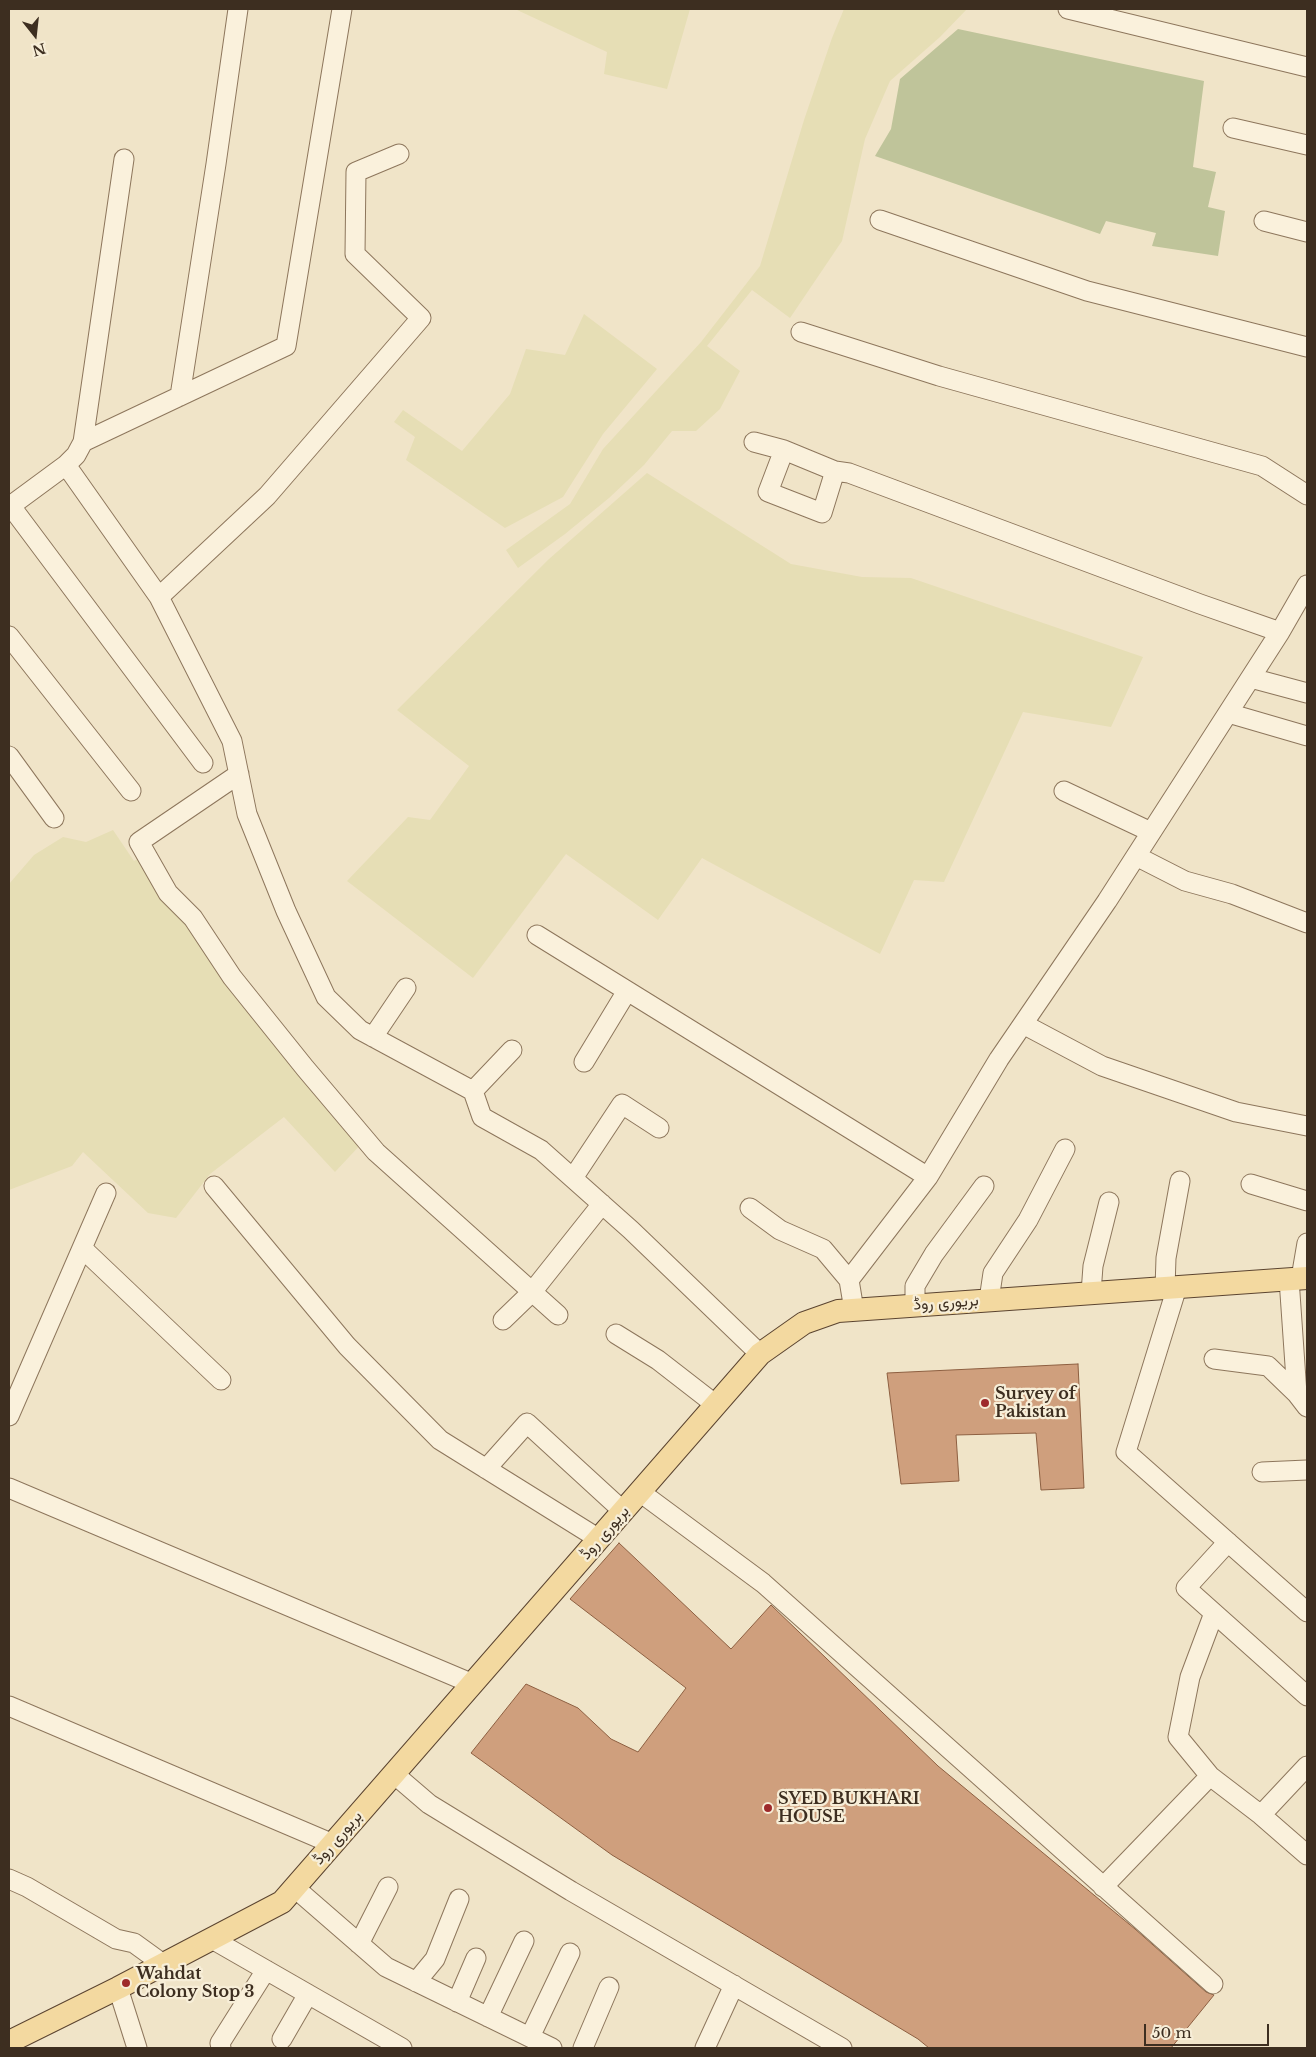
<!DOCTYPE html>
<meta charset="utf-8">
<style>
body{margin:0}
#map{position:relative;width:1316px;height:2057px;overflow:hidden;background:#f0e4c8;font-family:"Libre Baskerville",serif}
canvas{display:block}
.frame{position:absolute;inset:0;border:10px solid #3d2e20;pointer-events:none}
.north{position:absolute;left:10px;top:10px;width:50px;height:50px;-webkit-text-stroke:4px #f7eed8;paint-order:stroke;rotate:164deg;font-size:14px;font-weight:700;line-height:20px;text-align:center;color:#3d2e20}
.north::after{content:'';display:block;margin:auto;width:18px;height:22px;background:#3d2e20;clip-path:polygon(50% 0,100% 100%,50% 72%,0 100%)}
.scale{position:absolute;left:1144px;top:2024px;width:125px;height:22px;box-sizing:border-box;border:2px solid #3d2e20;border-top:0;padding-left:6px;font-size:15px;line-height:18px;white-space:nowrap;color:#3d2e20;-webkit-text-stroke:4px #f7eed8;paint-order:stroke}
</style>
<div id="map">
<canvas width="1316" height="2057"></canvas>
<div class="frame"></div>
<div class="north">N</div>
<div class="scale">50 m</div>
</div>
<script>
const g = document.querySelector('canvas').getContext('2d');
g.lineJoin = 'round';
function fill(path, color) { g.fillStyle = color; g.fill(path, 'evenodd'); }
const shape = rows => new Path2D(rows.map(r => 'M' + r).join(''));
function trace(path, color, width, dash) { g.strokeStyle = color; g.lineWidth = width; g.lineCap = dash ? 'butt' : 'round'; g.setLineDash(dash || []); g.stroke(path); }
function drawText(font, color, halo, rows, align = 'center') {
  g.font = font + ' "Libre Baskerville",Vazirmatn,serif'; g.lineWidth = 4.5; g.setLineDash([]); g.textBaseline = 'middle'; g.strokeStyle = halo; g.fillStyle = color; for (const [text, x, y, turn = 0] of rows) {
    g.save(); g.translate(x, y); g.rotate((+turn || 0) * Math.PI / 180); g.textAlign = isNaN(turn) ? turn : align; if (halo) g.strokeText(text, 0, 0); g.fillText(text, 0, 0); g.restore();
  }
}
const farmland = shape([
 [515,9,690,9,667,89,604,74,607,52],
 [844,9,967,9,940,37,890,81,865,139,842,241,790,318,752,290,707,346,740,371,720,409,696,431,672,431,644,465,609,498,565,534,518,568,506,550,570,504,603,449,701,342,760,266,804,120,832,38],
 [584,314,657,369,603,434,563,497,505,528,406,460,415,437,394,422,403,410,462,451,510,394,526,349,565,355],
 [647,473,791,564,862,577,911,578,1143,657,1111,727,1023,712,944,882,914,880,880,954,702,858,658,920,566,854,473,978,347,881,408,817,430,820,469,766,397,710,549,559],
 [113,830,134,861,141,857,193,928,364,1141,335,1172,284,1117,210,1174,176,1218,148,1213,83,1152,72,1166,9,1190,9,884,34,855,63,837,86,842]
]);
const cemetery = shape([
 [958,29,1204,81,1193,167,1216,172,1208,207,1225,211,1218,256,1152,246,1156,233,1106,221,1100,234,875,156,891,129,900,79]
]);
const building = shape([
 [1078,1364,1084,1488,1041,1490,1036,1433,956,1435,959,1481,901,1484,887,1373,1078,1364],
 [619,1543,731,1649,771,1605,938,1766,1135,1929,1206,1992,1214,1995,1171,2048,929,2048,918,2039,612,1855,471,1753,526,1684,578,1708,611,1739,638,1752,686,1688,570,1599,619,1543]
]);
const minor = shape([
 [1068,9,1307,67],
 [1233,128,1307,145],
 [880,220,1087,291,1307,347],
 [1264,221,1307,232],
 [801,332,939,376,1262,466,1307,495],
 [180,396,216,164,238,9],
 [83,442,286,346,342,9],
 [754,442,784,450],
 [66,465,159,597,232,741,247,814,286,911,326,997,360,1030,473,1091,482,1117,541,1150,631,1230,760,1354],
 [835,471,784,450,768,492,822,513,835,471,849,473,1200,604,1280,632],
 [10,505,203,763],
 [9,507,66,465,76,455,83,442,124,159],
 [159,597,267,496,421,318,355,254,356,172,399,154],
 [9,636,131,791],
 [1251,678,1307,693],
 [1228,713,1307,736],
 [9,756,54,818],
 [239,774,139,842,168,893,193,918,232,977,305,1068,376,1152,558,1315],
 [1064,791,1151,832],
 [1136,856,1185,881,1232,894,1307,923],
 [537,935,928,1177],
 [1023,1024,1102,1066,1236,1112,1307,1126],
 [373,1037,406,988],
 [584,1062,627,991],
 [473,1091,512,1050],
 [573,1178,622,1104,659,1128],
 [1251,1184,1307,1201],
 [214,1186,347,1346,440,1440,599,1539],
 [750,1208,780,1230,823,1249,849,1280],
 [83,1249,221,1380],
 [1301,1278,1307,1243],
 [1289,1279,1297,1394,1307,1407],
 [1177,1287,1126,1452,1307,1612],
 [1165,1288,1166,1258,1180,1181],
 [1091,1293,1093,1266,1109,1202],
 [989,1300,993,1273,1028,1220,1065,1149],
 [915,1305,915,1286,934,1254,984,1186],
 [854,1310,849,1280,928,1177,999,1059,1107,901,1280,632,1307,585],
 [503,1320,532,1292,602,1204],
 [616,1334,658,1360,716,1405],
 [1214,1359,1268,1366,1297,1394],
 [9,1416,106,1193],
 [486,1469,527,1423,623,1511],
 [1262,1472,1307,1470],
 [9,1488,473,1684],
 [640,1492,763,1583,1213,1984],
 [1228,1542,1186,1588,1307,1696],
 [1214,1613,1190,1677,1178,1737,1210,1776,1261,1815,1307,1855],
 [9,1706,333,1844],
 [394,1774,429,1804,571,1891,842,2048],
 [1261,1815,1307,1766],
 [9,1879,27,1887,116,1939,134,1943,163,1964],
 [1103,1887,1210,1776],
 [295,1888,386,1967,552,2048],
 [212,1939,402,2048],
 [359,1944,388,1887],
 [416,1982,435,1959,459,1899],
 [118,1988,137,2048],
 [457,2002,476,1958],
 [488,2017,524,1941],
 [530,2037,570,1953],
 [282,2039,308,1994],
 [221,2048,220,2043,266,1970],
 [583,2048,609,1987],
 [705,2048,734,1985]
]);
const major = shape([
 [9,2042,118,1988,282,1902,760,1354,804,1323,838,1311,1307,1278]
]);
const markers = [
 [985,1403,5,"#9e2a2b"],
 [768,1808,5,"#9e2a2b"],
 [126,1983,5,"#9e2a2b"]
];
const streetNames = [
 ["بریوری روڈ",946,1303,-4],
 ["بریوری روڈ",605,1533,-49],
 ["بریوری روڈ",338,1838,-49]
];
const poiNames = [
 ["Survey of",995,1394],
 ["Pakistan",995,1412],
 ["SYED BUKHARI",778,1799],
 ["HOUSE",778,1817],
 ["Wahdat",136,1974],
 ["Colony Stop 3",136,1992]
];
fill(farmland, '#e6deb5');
fill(cemetery, '#bfc49a');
fill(building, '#cf9f7d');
trace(building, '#8d5f41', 1);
trace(minor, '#8d765c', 21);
trace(major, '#5b4430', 24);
trace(minor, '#faf1dc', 19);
trace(major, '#f3d9a0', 22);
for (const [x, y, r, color] of markers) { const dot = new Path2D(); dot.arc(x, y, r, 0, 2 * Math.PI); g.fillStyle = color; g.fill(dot); trace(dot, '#f7eed8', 2); }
drawText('16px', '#3d2e20', '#f7eed8', streetNames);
drawText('bold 16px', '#3d2e20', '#f7eed8', poiNames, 'left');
</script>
